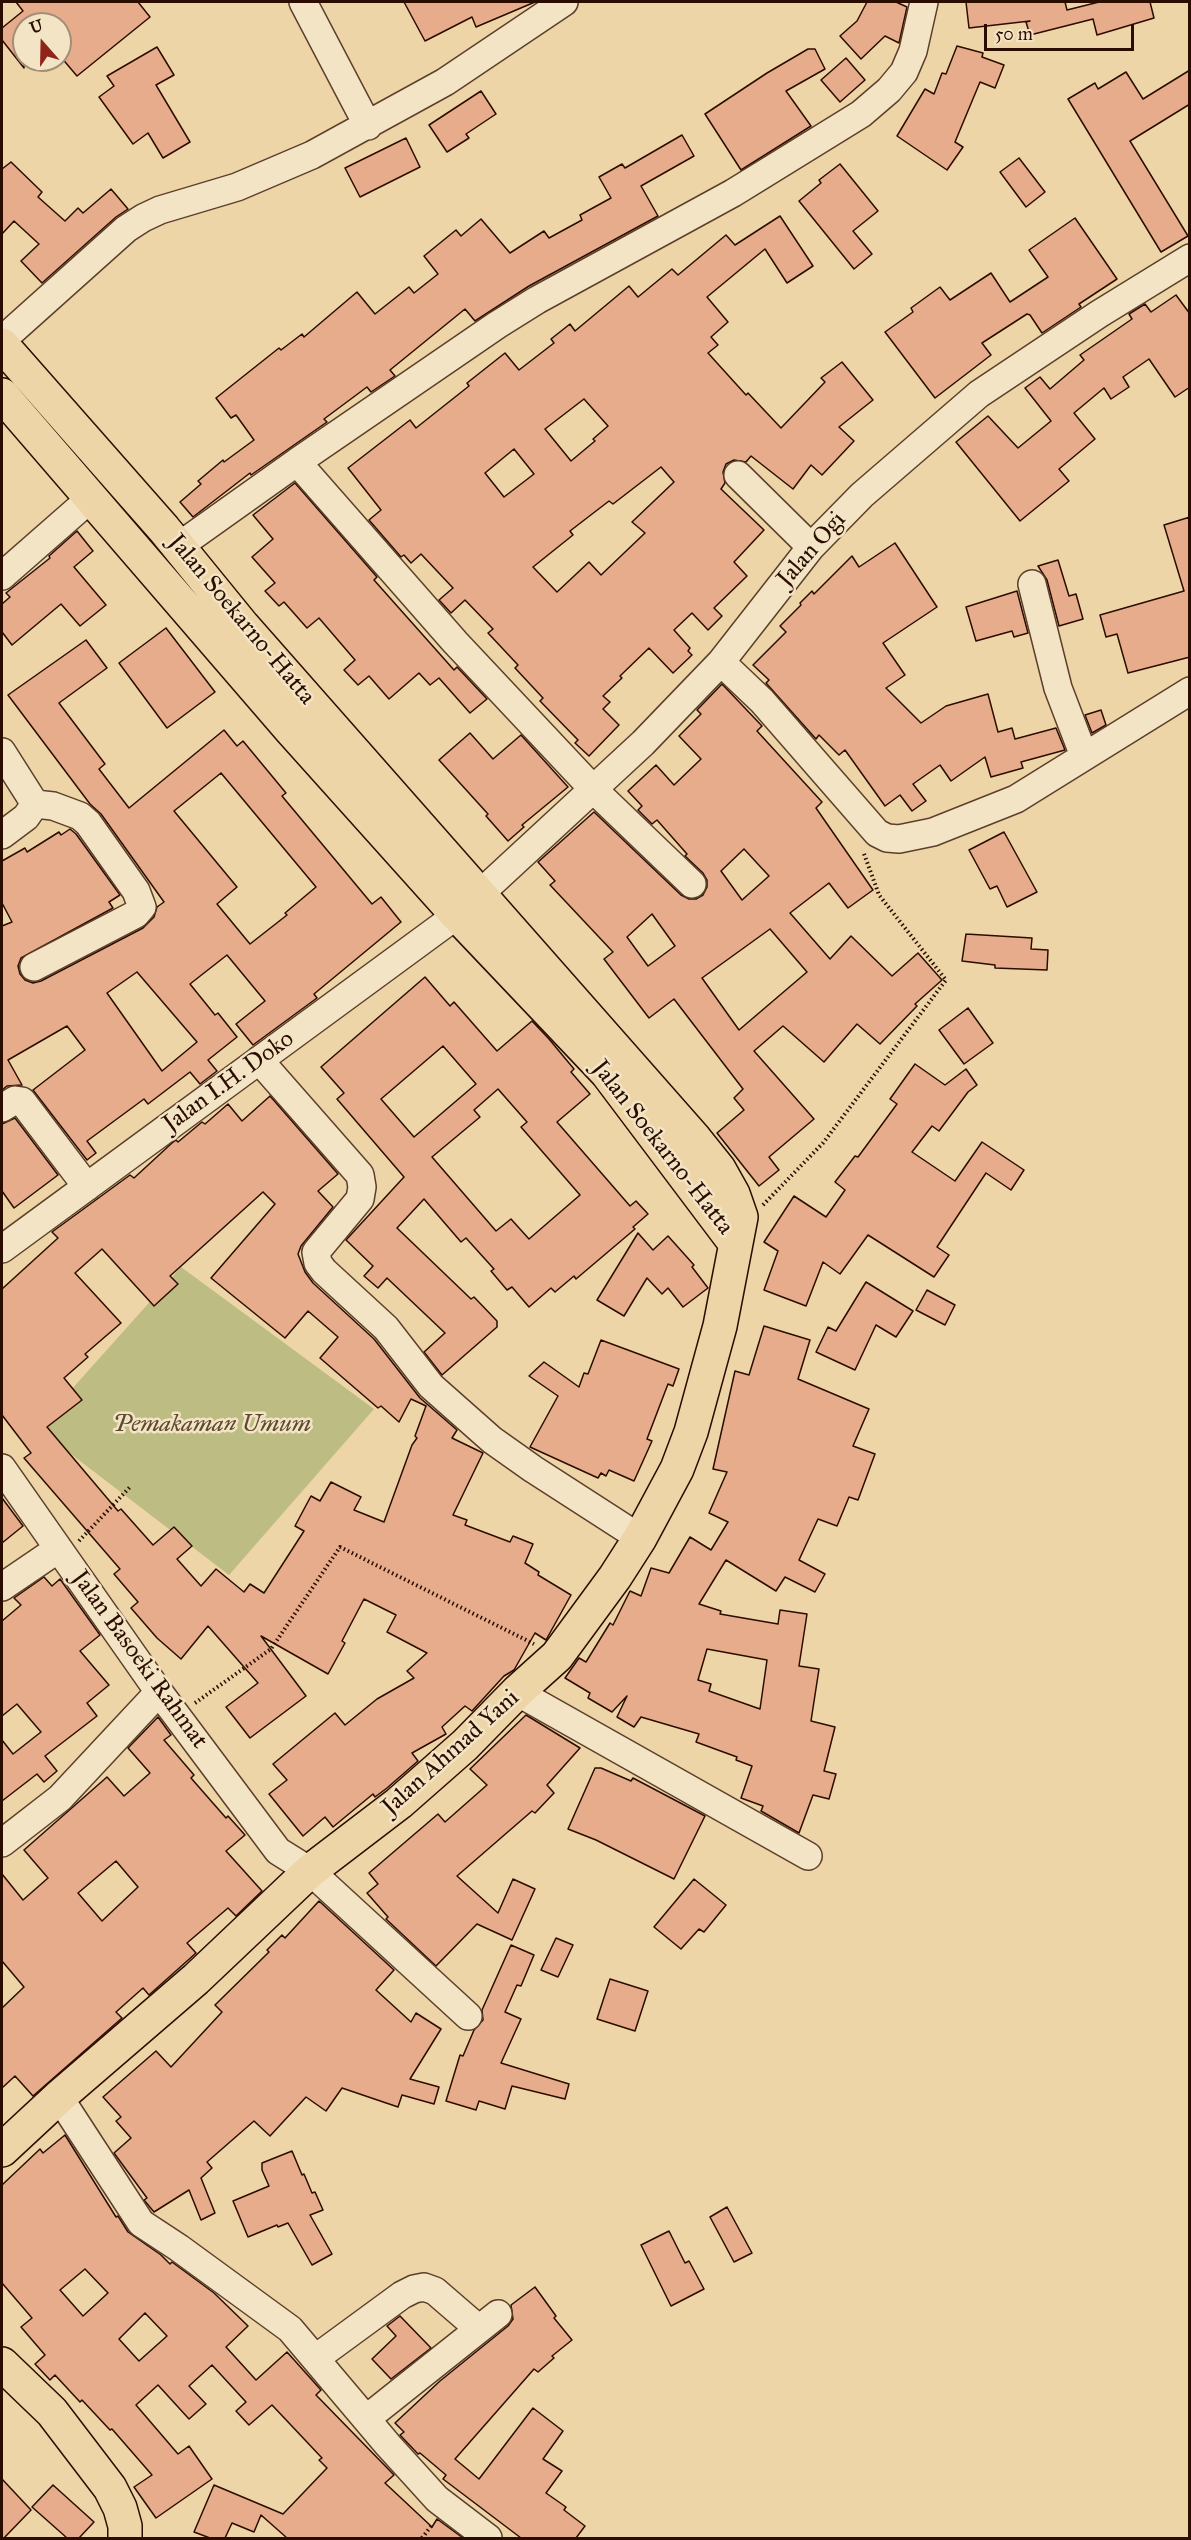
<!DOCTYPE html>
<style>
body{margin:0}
#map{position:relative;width:1191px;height:2540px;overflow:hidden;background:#edd5a7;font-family:"IM FELL Great Primer",serif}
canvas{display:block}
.frame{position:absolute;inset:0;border:3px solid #2b0d00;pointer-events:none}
.north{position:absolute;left:12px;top:12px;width:60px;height:60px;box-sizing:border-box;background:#f3e4c6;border:2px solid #a38e77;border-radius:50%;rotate:340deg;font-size:16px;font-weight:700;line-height:24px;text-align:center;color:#2b0d00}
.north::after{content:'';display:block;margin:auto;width:21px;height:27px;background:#8f2418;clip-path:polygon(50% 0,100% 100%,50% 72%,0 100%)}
.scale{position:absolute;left:984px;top:24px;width:150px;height:27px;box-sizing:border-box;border:3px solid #2b0d00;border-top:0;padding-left:8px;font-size:18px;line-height:21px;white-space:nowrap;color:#2b0d00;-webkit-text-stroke:4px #f3e4c6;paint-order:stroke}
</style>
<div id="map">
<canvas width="1191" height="2540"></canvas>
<div class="frame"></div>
<div class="north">U</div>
<div class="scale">50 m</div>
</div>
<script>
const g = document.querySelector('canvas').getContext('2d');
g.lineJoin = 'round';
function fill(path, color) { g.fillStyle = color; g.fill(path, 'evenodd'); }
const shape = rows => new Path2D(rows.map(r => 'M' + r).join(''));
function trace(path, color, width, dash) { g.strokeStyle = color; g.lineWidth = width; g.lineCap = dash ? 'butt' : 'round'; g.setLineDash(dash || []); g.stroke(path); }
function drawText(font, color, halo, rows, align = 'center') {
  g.font = font + ' "IM FELL Great Primer",serif'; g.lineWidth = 5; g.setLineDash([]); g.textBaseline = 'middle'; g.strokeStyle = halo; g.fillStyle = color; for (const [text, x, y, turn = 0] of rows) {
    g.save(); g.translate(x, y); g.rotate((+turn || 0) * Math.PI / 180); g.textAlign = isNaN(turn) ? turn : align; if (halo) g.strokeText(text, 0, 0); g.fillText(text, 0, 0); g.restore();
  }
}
const green = shape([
 [181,1267,374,1409,229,1575,37,1428]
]);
const building = shape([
 [16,2,138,2,150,17,77,76,60,56,60,24,24,24,24,68,2,40,2,28,23,11,16,2],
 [404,2,535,2,476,27,472,17,425,41,404,2],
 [867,2,896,2,907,7,899,43,885,36,861,59,840,36,857,21,867,2],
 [966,2,1065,2,1067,10,1099,2,1150,2,1154,18,1097,35,1093,19,1030,35,1026,22,1030,21,969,28,966,2],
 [957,46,983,53,982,57,1004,65,995,88,980,82,955,142,963,147,947,170,897,136,925,89,934,94,942,73,946,74,957,46],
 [157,47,174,75,156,85,190,142,163,158,148,133,133,144,99,97,114,86,107,76,157,47],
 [808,49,815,49,825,69,786,91,811,126,741,170,705,114,767,73,808,49],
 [846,58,865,80,840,102,821,80,846,58],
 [1190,70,1190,104,1130,141,1188,236,1161,252,1068,99,1095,83,1098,89,1126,72,1143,99,1190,70],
 [481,91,496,114,466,134,469,138,447,152,429,125,481,91],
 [682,135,694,156,641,186,658,216,529,286,475,321,465,309,390,370,395,376,371,392,367,387,324,419,327,422,251,475,250,473,193,517,180,502,201,484,198,481,223,460,224,462,254,440,236,415,231,418,216,398,279,348,281,350,302,334,304,337,357,292,375,314,409,287,414,293,438,274,424,256,456,230,461,236,481,219,510,253,544,231,549,238,582,220,580,215,611,198,599,177,622,164,625,168,682,135],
 [406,138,420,167,360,197,345,168,406,138],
 [1019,158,1045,192,1026,207,1000,172,1019,158],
 [11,162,42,192,38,197,65,221,78,208,83,213,111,189,128,209,116,217,42,283,21,261,39,244,14,221,2,234,2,169,11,162],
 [840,164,878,211,853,231,872,254,854,269,799,201,821,183,819,180,840,164],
 [780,216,813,266,787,283,765,249,707,297,728,322,711,337,718,345,708,353,746,395,748,393,781,428,825,382,821,378,842,362,873,400,839,427,854,441,822,475,811,465,793,489,751,456,746,462,734,460,726,464,723,472,725,483,721,489,764,530,734,562,747,576,714,608,722,616,708,630,692,613,674,630,690,648,688,651,692,655,673,673,649,648,620,676,622,678,603,696,610,702,603,709,619,725,589,756,575,743,578,740,540,701,543,698,515,668,518,665,488,633,493,629,465,600,451,613,439,600,453,588,421,554,411,563,404,555,401,557,369,520,381,510,348,468,410,420,416,428,469,386,467,383,505,353,519,370,554,343,551,339,570,324,575,331,629,286,638,297,672,269,678,275,726,235,735,245,780,216],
 [584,399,608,426,593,439,595,441,571,461,545,429,584,399],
 [514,449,534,474,504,497,485,473,514,449],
 [661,467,674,482,632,522,645,533,601,575,589,562,557,592,533,567,573,535,570,531,609,501,613,504,661,467],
 [1075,218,1117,279,1079,304,1081,307,1042,333,1030,315,1027,314,982,343,991,355,935,398,885,332,913,312,911,308,940,287,950,300,991,273,1010,302,1048,277,1029,250,1075,218],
 [1176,295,1190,314,1190,387,1175,397,1149,359,1123,377,1129,387,1111,399,1104,388,1074,413,1095,439,1059,469,1069,481,1020,521,956,442,988,416,1018,448,1051,421,1025,388,1040,377,1050,389,1084,360,1080,355,1132,319,1129,314,1145,304,1151,312,1176,295],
 [295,483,377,577,374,580,454,670,457,667,487,699,470,713,439,678,430,685,419,673,389,699,369,676,358,685,344,670,355,660,319,618,307,628,284,602,279,606,265,591,275,583,252,557,273,539,253,515,295,483],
 [1190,517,1190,657,1128,673,1117,634,1106,637,1100,615,1184,591,1164,525,1190,517],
 [77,531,93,551,74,567,106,605,80,626,61,604,12,645,2,632,2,604,10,597,6,593,50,558,49,556,77,531],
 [895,543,937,607,883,643,905,675,886,688,921,723,946,706,988,694,998,732,1012,728,1015,739,1056,728,1065,750,1021,762,1023,768,991,777,985,757,951,781,940,765,913,784,926,801,912,811,900,795,885,806,845,750,839,755,819,735,816,739,766,683,769,680,753,665,786,632,780,626,801,605,800,603,812,591,814,594,852,556,859,567,895,543],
 [1058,560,1069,596,1076,594,1083,619,1059,626,1047,580,1038,566,1058,560],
 [1017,591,1028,633,1014,637,1012,631,976,641,966,607,1017,591],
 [166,628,215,692,167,728,119,663,166,628],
 [86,640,107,668,59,703,105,764,99,769,129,808,224,730,237,746,243,741,286,793,282,796,372,904,381,897,401,922,314,994,317,998,253,1045,236,1024,265,1001,227,955,190,984,215,1015,218,1013,237,1037,208,1060,217,1071,200,1084,190,1072,148,1104,144,1099,87,1141,96,1153,87,1160,33,1090,85,1050,67,1026,8,1060,22,1085,7,1086,2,1090,2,926,12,922,2,903,2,861,25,848,27,852,59,832,61,835,70,829,76,834,120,895,109,902,113,908,21,958,18,966,20,974,25,980,33,983,41,981,143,928,154,917,157,907,164,902,101,814,90,804,8,695,86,640],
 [221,773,316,887,285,913,287,915,250,944,217,904,237,887,174,811,221,773],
 [137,972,197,1042,162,1071,107,993,137,972],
 [722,684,762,726,757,731,822,802,816,808,873,890,848,908,829,883,790,913,830,959,851,936,892,976,918,953,942,980,915,1004,917,1006,880,1044,857,1024,824,1062,783,1026,754,1051,814,1119,769,1157,779,1170,759,1186,717,1133,744,1110,734,1098,743,1089,674,999,649,1018,604,959,613,952,550,885,555,881,538,862,594,812,681,895,689,899,696,899,703,895,707,887,707,880,703,873,685,856,687,854,657,820,652,824,638,810,642,806,628,791,656,765,674,785,701,759,679,736,701,714,697,710,722,684],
 [744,849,769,876,742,900,721,871,744,849],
 [652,914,675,946,648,966,627,937,652,914],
 [770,929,807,972,739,1030,702,978,770,929],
 [1101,710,1106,725,1092,733,1085,715,1101,710],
 [470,733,493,759,521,735,568,787,522,825,524,827,508,841,486,816,488,814,439,760,470,733],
 [1004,832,1037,892,1007,907,997,886,990,889,969,850,1004,832],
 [966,934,1032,938,1031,949,1048,950,1047,970,995,968,995,965,962,961,966,934],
 [425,977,450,1006,454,1002,497,1051,532,1021,549,1039,574,1069,571,1072,590,1094,557,1122,630,1206,636,1201,648,1214,633,1227,635,1229,576,1279,574,1276,555,1292,551,1288,529,1307,512,1287,507,1290,491,1271,494,1269,466,1238,461,1242,424,1199,397,1228,471,1299,474,1297,497,1321,497,1327,442,1375,424,1352,445,1333,387,1278,378,1288,364,1276,373,1266,346,1240,404,1177,337,1099,344,1093,321,1067,425,977],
 [443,1046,476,1084,414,1137,381,1099,443,1046],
 [498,1089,527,1122,521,1127,580,1195,529,1239,511,1219,496,1231,432,1157,480,1117,474,1110,498,1089],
 [968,1008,993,1043,964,1064,939,1030,968,1008],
 [915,1064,945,1085,966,1069,977,1085,968,1092,939,1131,932,1126,912,1152,955,1181,982,1142,1024,1170,1011,1190,986,1173,937,1247,949,1255,934,1277,868,1235,840,1274,823,1262,806,1306,764,1290,778,1251,764,1242,794,1196,826,1217,845,1190,835,1182,855,1156,858,1157,897,1104,890,1099,915,1064],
 [270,1096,338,1174,318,1191,333,1207,301,1246,298,1254,305,1272,313,1283,374,1339,420,1398,457,1430,452,1438,483,1453,453,1515,467,1520,465,1525,510,1542,513,1536,533,1544,525,1563,539,1572,538,1575,571,1595,546,1640,535,1633,514,1670,504,1676,472,1711,465,1706,442,1727,446,1734,412,1753,418,1761,387,1788,375,1797,373,1794,333,1827,325,1817,303,1836,269,1794,287,1780,273,1764,335,1713,345,1725,377,1699,414,1678,407,1671,427,1653,387,1632,396,1615,364,1599,342,1641,345,1643,328,1674,261,1636,306,1696,250,1738,226,1707,258,1683,208,1626,181,1659,157,1638,131,1608,138,1602,114,1574,120,1569,24,1458,31,1453,2,1415,2,1289,58,1238,52,1232,130,1175,134,1178,172,1143,176,1140,178,1142,202,1122,205,1124,228,1104,242,1121,270,1096],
 [263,1192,275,1204,211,1278,285,1338,308,1311,338,1337,320,1358,378,1408,381,1406,399,1422,411,1399,426,1406,415,1436,417,1438,412,1445,384,1522,354,1510,361,1497,331,1482,320,1501,311,1496,295,1526,304,1531,264,1593,250,1584,244,1592,216,1569,201,1586,177,1559,192,1546,174,1527,153,1545,121,1509,118,1511,47,1427,82,1400,64,1378,88,1357,85,1354,121,1323,75,1273,102,1249,154,1306,178,1284,170,1276,263,1192],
 [15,1118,58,1175,14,1208,2,1191,2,1124,15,1118],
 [638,1233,653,1250,668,1236,694,1265,692,1267,708,1288,683,1307,668,1288,662,1294,647,1278,624,1316,597,1300,638,1233],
 [866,1282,913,1311,896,1337,876,1325,855,1370,816,1352,828,1327,836,1331,866,1282],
 [927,1290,955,1305,945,1325,916,1310,927,1290],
 [764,1326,810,1340,798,1379,869,1409,853,1446,875,1454,858,1500,849,1497,837,1526,818,1519,799,1560,825,1574,815,1592,785,1577,776,1591,726,1560,699,1604,721,1611,720,1614,778,1624,780,1610,807,1614,799,1666,819,1669,811,1721,835,1727,824,1771,836,1774,829,1799,813,1795,799,1833,761,1811,763,1806,741,1798,752,1766,736,1760,737,1757,696,1742,699,1734,641,1717,634,1727,617,1717,627,1696,612,1712,588,1698,590,1693,565,1678,579,1658,586,1662,610,1623,613,1625,630,1591,641,1596,651,1568,669,1573,690,1537,711,1550,728,1522,709,1513,727,1472,713,1469,735,1371,749,1375,764,1326],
 [707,1649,767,1660,760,1709,709,1691,711,1684,698,1680,707,1649],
 [601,1340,679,1369,673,1386,668,1384,647,1439,652,1441,634,1481,609,1470,606,1476,601,1473,598,1478,530,1447,558,1396,529,1376,544,1362,579,1387,584,1373,588,1374,601,1340],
 [2,1498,23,1526,2,1543,2,1498],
 [44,1577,52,1586,60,1579,100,1635,80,1651,109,1685,87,1703,97,1716,45,1756,57,1771,44,1782,37,1774,2,1801,2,1740,13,1754,41,1732,17,1704,2,1716,2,1621,21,1605,14,1598,44,1577],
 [526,1715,580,1748,547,1785,554,1793,535,1813,532,1811,457,1876,498,1913,513,1879,535,1889,512,1940,477,1924,436,1966,386,1919,388,1917,367,1893,378,1884,369,1873,438,1814,445,1822,487,1785,470,1769,526,1715],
 [158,1717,171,1735,164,1740,194,1775,191,1778,226,1818,228,1816,245,1835,226,1851,262,1891,236,1916,228,1908,187,1943,196,1953,149,1995,143,1988,116,2012,122,2018,33,2096,15,2076,2,2088,2,2008,24,1987,2,1961,2,1874,23,1900,48,1878,24,1850,107,1777,124,1796,150,1773,128,1748,158,1717],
 [116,1861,138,1887,102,1921,78,1893,116,1861],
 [595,1768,601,1768,631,1781,633,1778,705,1816,674,1879,596,1840,568,1829,595,1768],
 [694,1879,726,1905,704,1932,699,1929,681,1949,654,1927,694,1879],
 [319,1901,394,1970,376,1990,411,2022,416,2013,441,2029,410,2079,439,2087,434,2104,402,2095,398,2107,342,2088,326,2111,306,2097,270,2136,254,2121,207,2162,212,2168,201,2178,215,2213,201,2220,189,2190,154,2212,144,2200,147,2198,114,2153,131,2138,116,2121,121,2117,103,2097,156,2051,171,2067,222,2012,215,2005,269,1952,267,1950,282,1935,285,1938,319,1901],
 [556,1938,573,1945,558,1977,541,1970,556,1938],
 [511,1945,534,1955,521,1986,517,1985,505,2012,521,2019,501,2063,569,2084,565,2099,512,2086,505,2109,479,2101,476,2110,446,2101,460,2055,463,2056,474,2030,483,2020,482,2010,511,1945],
 [610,1979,648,1991,635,2031,597,2019,610,1979],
 [65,2135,116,2217,118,2216,128,2232,161,2255,170,2264,172,2262,214,2293,248,2326,226,2347,256,2380,287,2352,321,2390,316,2395,394,2475,385,2483,432,2527,437,2519,463,2538,287,2538,261,2515,254,2532,232,2523,225,2538,210,2538,194,2532,214,2485,283,2514,327,2468,319,2460,322,2458,272,2405,249,2425,236,2411,246,2402,212,2365,189,2386,206,2404,189,2419,158,2385,136,2405,178,2454,189,2446,212,2479,156,2518,134,2487,152,2475,112,2429,110,2430,82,2400,80,2402,55,2375,50,2380,35,2364,45,2355,21,2327,32,2318,2,2283,2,2185,40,2149,43,2153,65,2135],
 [85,2269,108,2293,83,2316,60,2290,85,2269],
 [145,2313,167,2336,139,2361,119,2339,145,2313],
 [292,2151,302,2175,304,2174,312,2193,315,2192,323,2210,310,2215,332,2254,312,2265,288,2223,278,2227,277,2225,248,2237,233,2201,269,2186,262,2170,262,2163,292,2151],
 [727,2207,752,2253,734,2262,710,2217,727,2207],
 [669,2231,685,2263,689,2261,704,2289,671,2306,641,2245,669,2231],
 [535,2287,556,2316,554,2318,572,2340,552,2356,554,2358,538,2372,534,2369,455,2459,479,2479,533,2408,563,2431,543,2459,562,2471,546,2493,566,2507,564,2510,585,2526,576,2538,521,2538,443,2479,446,2475,420,2453,418,2454,400,2435,404,2432,395,2423,440,2381,508,2326,513,2319,511,2305,535,2287],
 [400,2316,431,2348,391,2379,372,2359,396,2336,387,2326,400,2316],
 [2,2479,31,2510,4,2538,2,2538,2,2479],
 [53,2485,94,2522,79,2538,67,2538,32,2507,53,2485]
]);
const path = shape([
 [763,1205,823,1143,946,980,879,895,863,851],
 [79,1541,130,1487],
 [195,1703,271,1649,340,1547,534,1644],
 [422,2538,432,2525]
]);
const minor = shape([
 [303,2,368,126],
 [2,340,126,229,143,218,160,210,237,187,312,155,445,82,564,2],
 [738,475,811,547],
 [179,546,297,462],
 [2,576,91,498],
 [1032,584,1058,688,1084,756],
 [721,662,762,701,877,833,887,838,899,839,933,832,1016,799,1190,691],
 [2,752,35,804,26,817,2,835],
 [692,884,594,790,455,642,297,462,497,325,537,300,733,193,861,114,889,90,904,72,913,51,924,2],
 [34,967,136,914,142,907,136,891,88,823,80,816,53,806,35,804],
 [259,1060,360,1175,362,1187,360,1199,316,1252,318,1263,324,1271,386,1328,431,1386,492,1440,533,1469,640,1538],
 [2,1108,15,1100,22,1101,87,1187],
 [2,1249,457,915,643,743,721,662,811,547,862,495,979,394,1099,314,1190,258],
 [2,1468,159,1692,278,1851,310,1871,468,2016],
 [2,1587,58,1549],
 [517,1692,808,1856],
 [2,1843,60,1798,159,1692],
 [59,2097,141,2223,179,2248,290,2329,388,2445,437,2499,488,2538],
 [316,2358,402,2295,414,2289,424,2287,435,2291,479,2329],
 [366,2419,498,2314]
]);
const highway = shape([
 [2,345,164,529,243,626,695,1139,719,1169,733,1194,741,1217,720,1326,691,1432,677,1469,640,1538,615,1577,557,1656,517,1692,465,1745,399,1803,310,1871,196,1979,59,2097,2,2150],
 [2,395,291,730,457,915,607,1073,735,1243],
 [2,2364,52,2412,110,2488,120,2508,125,2526,125,2538]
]);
const streetNames = [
 ["Jalan Ogi",812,550,-49],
 ["Jalan Soekarno-Hatta",241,620,50],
 ["Jalan I.H. Doko",229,1082,-36],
 ["Jalan Soekarno-Hatta",662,1148,52],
 ["Jalan Basoeki Rahmat",139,1660,54],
 ["Jalan Ahmad Yani",451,1753,-42]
];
const parkNames = [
 ["Pemakaman Umum",212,1425]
];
fill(green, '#bdbc83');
fill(building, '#e7ac8b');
trace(building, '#2b0d00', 1.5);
trace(minor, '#5c3f2a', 30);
trace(highway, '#2b0d00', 36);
trace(path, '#2b0d00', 4, [1.5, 3]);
trace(minor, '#f3e4c6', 27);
trace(highway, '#edd5a7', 33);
drawText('24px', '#2b0d00', '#f3e4c6', streetNames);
drawText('italic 24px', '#5e4a2e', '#f3e4c6', parkNames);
</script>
